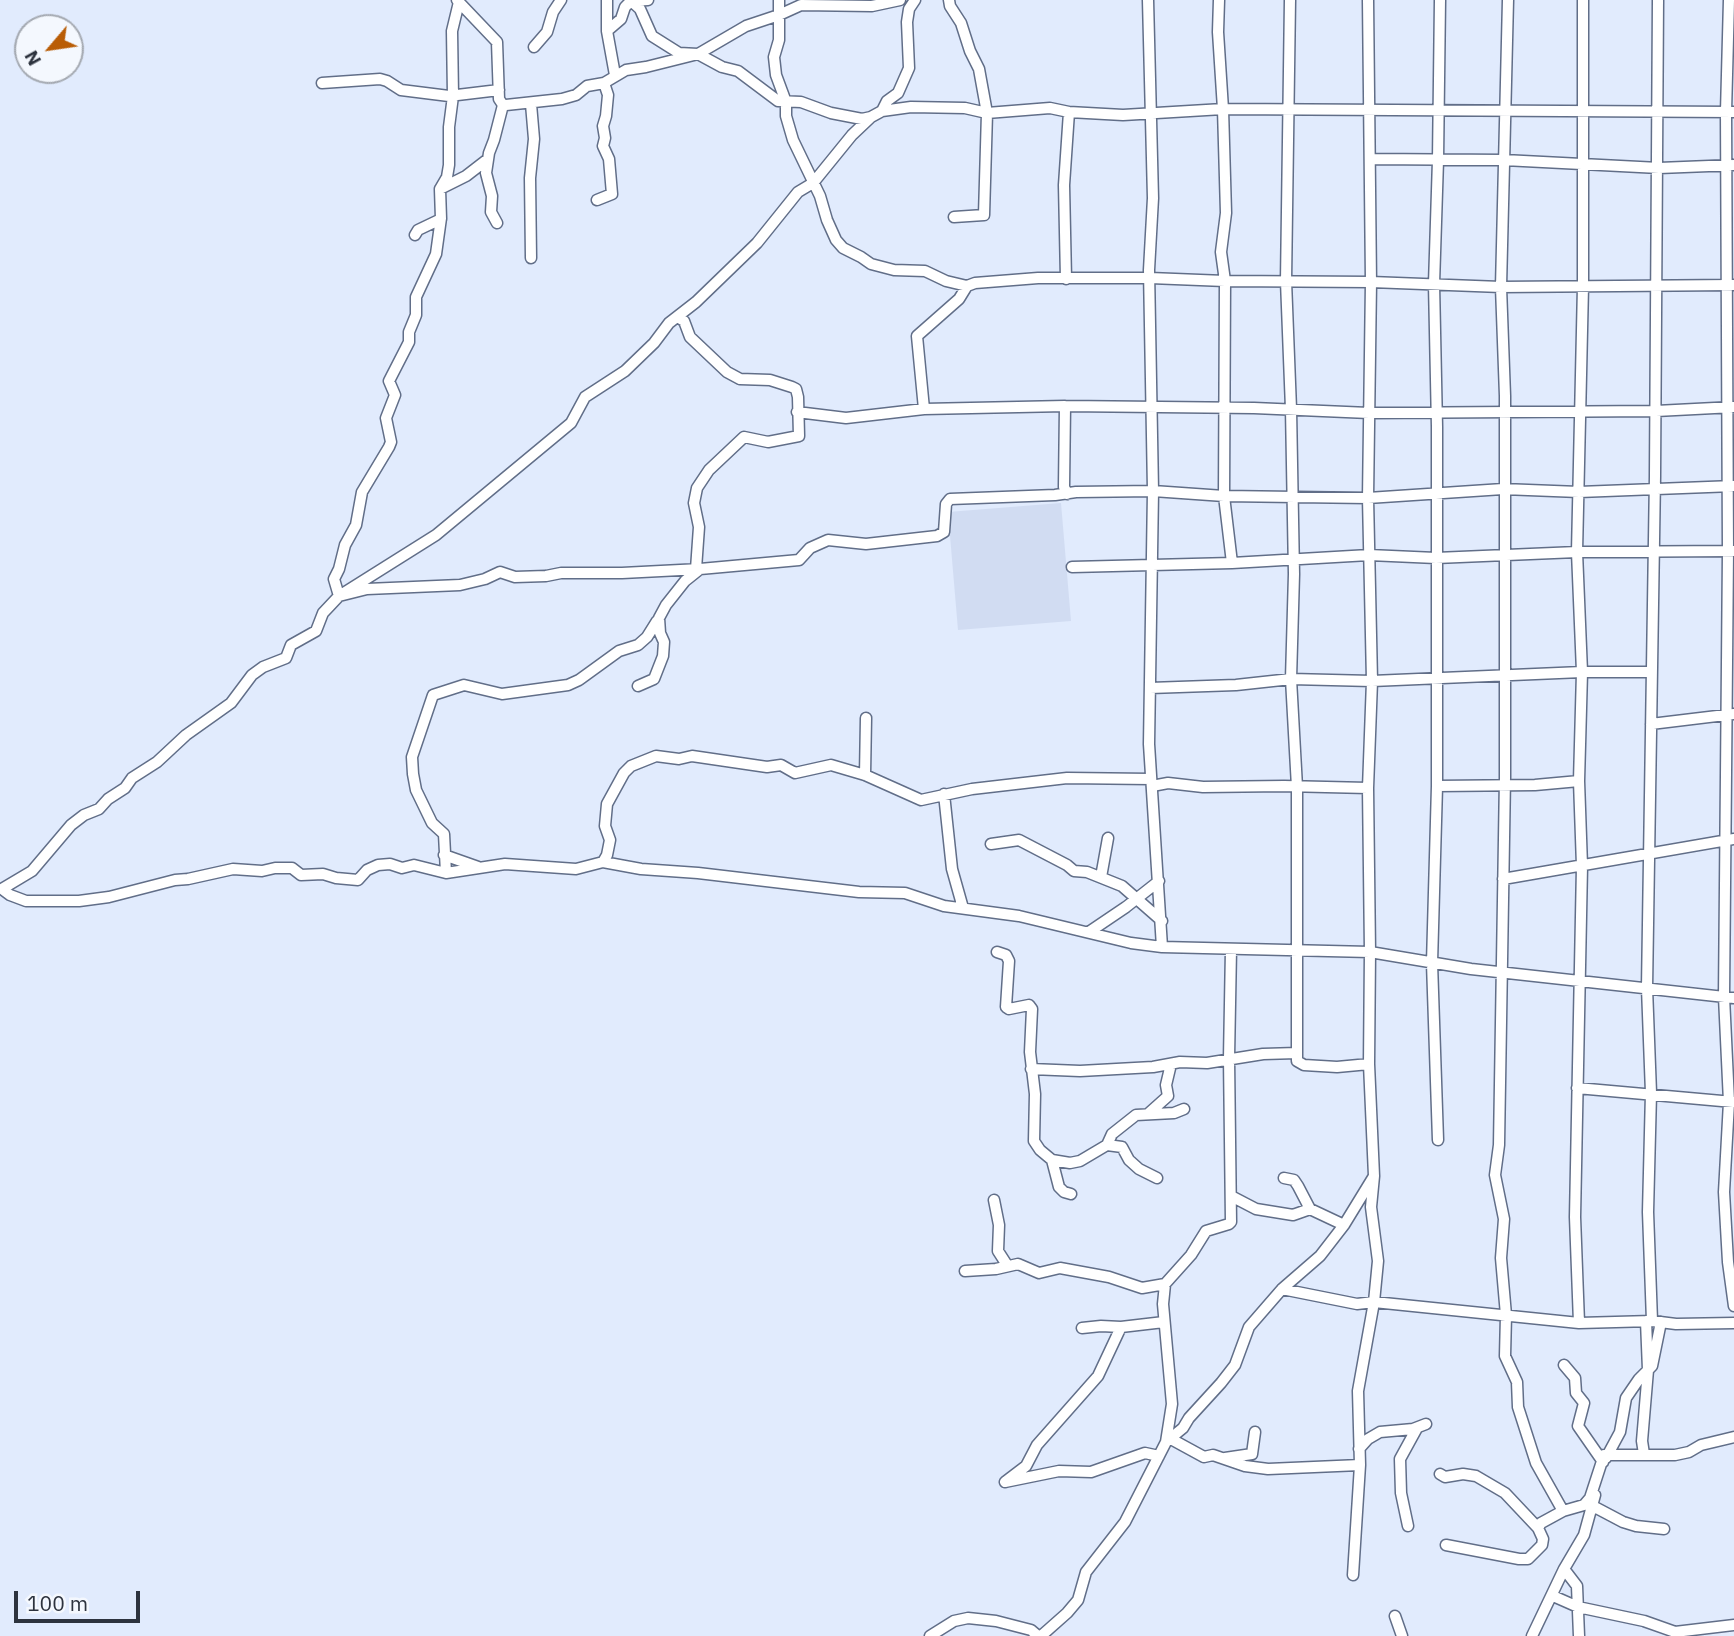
<!DOCTYPE html>
<style>
body{margin:0}
#map{position:relative;width:1734px;height:1636px;overflow:hidden;background:#e1ebfd;font-family:"IBM Plex Sans",sans-serif}
canvas{display:block}
.north{position:absolute;left:14px;top:14px;width:70px;height:70px;box-sizing:border-box;background:#f4f8fe;border:2px solid #a4a9b1;border-radius:50%;rotate:241deg;font-size:19px;font-weight:700;line-height:28px;text-align:center;color:#2d333e}
.north::after{content:'';display:block;margin:auto;width:24px;height:32px;background:#b95d06;clip-path:polygon(50% 0,100% 100%,50% 72%,0 100%)}
.scale{position:absolute;left:14px;top:1591px;width:126px;height:32px;box-sizing:border-box;border:4px solid #2d333e;border-top:0;padding-left:9px;font-size:21px;line-height:24px;white-space:nowrap;color:#2d333e;-webkit-text-stroke:5px #f4f8fe;paint-order:stroke}
</style>
<div id="map">
<canvas width="1734" height="1636"></canvas>
<div class="north">N</div>
<div class="scale">100 m</div>
</div>
<script>
const g = document.querySelector('canvas').getContext('2d');
g.lineJoin = 'round';
function fill(path, color) { g.fillStyle = color; g.fill(path, 'evenodd'); }
const shape = rows => new Path2D(rows.map(r => 'M' + r).join(''));
function trace(path, color, width, dash) { g.strokeStyle = color; g.lineWidth = width; g.lineCap = dash ? 'butt' : 'round'; g.setLineDash(dash || []); g.stroke(path); }
const built = shape([
 [1061,503,1071,621,958,630,948,512]
]);
const minor = shape([
 [457,0,497,42,499,99,503,105,506,105,562,99,576,95,587,86,604,83,626,70,646,67,698,54,746,26,779,15,801,5,872,6,900,0],
 [607,0,607,31,615,75],
 [630,0,640,9,652,36,679,53,698,54,722,67,738,71,778,101,801,102,831,113,862,119,871,117],
 [779,0,779,40,774,57,776,75,786,102,786,116,793,140,820,196,827,220,836,240,843,248,861,257,871,264,894,270,925,271,946,281,967,286],
 [949,0,950,6,961,23,970,51,979,69,987,113,984,215,954,217],
 [1148,0,1153,198,1149,270,1153,491,1149,744,1162,947],
 [1219,0,1218,32,1223,109,1226,213,1221,252,1225,281,1371,282,1501,287,1733,285],
 [1290,0,1286,281,1291,409,1294,574,1291,679,1297,787,1297,1061,1304,1065,1337,1067,1369,1064],
 [1508,0,1501,287,1505,396,1505,777,1499,1145,1495,1175,1504,1219,1501,1258,1506,1315,1505,1356,1517,1382,1518,1407,1536,1463,1563,1511],
 [1729,0,1726,112,1728,551,1724,997,1729,1102,1724,1192,1728,1262,1734,1306],
 [607,31,621,19,625,7,631,1,648,0],
 [534,47,547,32,553,12,561,0],
 [322,83,380,79,387,81,401,90,449,96,499,90],
 [531,104,534,139,530,178,531,258],
 [882,111,887,101,898,93,909,68,907,22,909,9,915,0],
 [1734,112,1223,109,1123,115,1069,112,1050,108,987,113,965,108,911,107,882,111,871,117,852,135,813,183,798,192,757,243,696,302,669,323,654,343,625,371,585,397,571,423,436,535,339,596,323,613,316,631,291,645,286,658,263,667,252,675,231,703,186,735,157,762,132,778,125,788,108,799,99,809,84,815,71,825,32,871,2,889,10,895,26,901,79,901,109,897,175,880,188,879,233,869,262,871,275,868,292,868,301,875,323,874,336,878,358,880,367,870,378,865,390,864,402,868,414,865,446,873,505,864,576,869,603,862,641,869,698,873,859,892,905,893,944,906,1019,916,1131,943,1162,947,1370,952,1471,969,1734,998],
 [1370,159,1504,160,1659,168,1734,165],
 [440,189,447,177,449,165,449,127,453,96,452,31,459,2],
 [597,200,612,194,609,159,603,146,605,138,603,126,606,116,608,95,604,83],
 [441,218,436,254,416,297,416,315,409,332,409,342,389,381,395,395,386,418,391,442,389,447,362,492,356,525,345,545,339,569,334,579,339,596,367,589,460,585,485,579,500,572,515,577,546,576,561,573,622,573,700,569],
 [497,223,491,212,492,196,486,173,489,153,494,140,503,105],
 [415,235,418,230,441,219,440,189,466,176,488,159],
 [1066,279,1064,185,1069,112],
 [677,317,684,321,690,337,727,372,740,379,770,380,792,387,796,389,798,397,799,436,768,442,744,437,709,470,697,488,694,503,699,527,696,569],
 [1065,406,1064,487,1067,494],
 [924,409,917,336,959,299,967,286,975,283,1038,278,1150,278,1225,281,1224,496,1232,563],
 [797,412,846,418,924,409,1065,406,1254,408,1369,413,1656,411,1734,407],
 [1072,567,1232,563,1369,555,1436,558,1577,552,1733,551],
 [638,686,654,679,663,656,664,642,660,633,659,618,666,605,685,581,700,569,799,560,810,548,828,540,866,544,937,536,944,532,946,504,950,499,1055,495,1076,492,1153,491,1224,496,1368,498,1503,489,1579,492,1734,486],
 [1150,688,1236,685,1291,679,1372,681,1582,672,1650,672],
 [1651,724,1734,714],
 [865,775,866,718],
 [1152,786,1168,783,1203,787,1284,786,1368,788],
 [1437,786,1535,785,1579,781],
 [944,794,952,869,963,908],
 [991,844,1019,840,1067,865,1074,871,1087,872,1122,886,1162,921],
 [444,855,478,867],
 [603,862,607,855,610,840,605,826,607,804,624,773,631,766,656,756,679,759,692,756,767,767,781,765,795,773,831,765,865,775,921,800,972,789,1067,778,1151,779],
 [446,873,444,834,432,823,416,790,413,774,412,757,433,695,464,685,502,694,568,685,579,680,619,651,638,645,647,637,657,621],
 [1101,877,1108,838],
 [1503,879,1734,839],
 [1089,932,1126,907,1159,881],
 [997,952,1006,955,1009,961,1006,1007,1009,1009,1029,1005,1032,1009,1030,1052,1035,1094,1034,1141,1040,1150,1052,1160],
 [1031,1069,1080,1071,1153,1067,1180,1062,1207,1063,1263,1054,1297,1053],
 [1577,1088,1733,1102],
 [1149,1113,1168,1096,1166,1085,1171,1064],
 [1438,1140,1432,963,1437,786,1437,427,1434,284,1438,160,1440,0],
 [1107,1145,1122,1147,1129,1160,1139,1169,1157,1178],
 [1284,1178,1294,1180,1298,1186,1310,1209],
 [1071,1194,1064,1192,1059,1187,1052,1160,1070,1163,1080,1161,1107,1145,1112,1134,1136,1115,1174,1113,1184,1109],
 [1231,1196,1256,1209,1293,1215,1310,1209,1344,1225],
 [994,1200,999,1225,998,1251,1007,1265],
 [965,1271,996,1269,1018,1264,1039,1273,1060,1268,1109,1277,1142,1288,1165,1284],
 [1282,1289,1357,1304,1374,1302,1579,1323,1652,1321,1676,1324,1734,1323],
 [1652,1321,1648,1212,1651,1093,1647,988,1655,476,1658,0],
 [1579,1323,1575,1217,1582,866,1579,781,1582,672,1577,552,1583,286,1583,0],
 [1082,1328,1101,1326,1121,1327],
 [1564,1365,1575,1378,1576,1393,1584,1403,1578,1426,1603,1462],
 [1171,1439,1204,1457,1213,1455,1245,1466,1268,1469,1360,1465],
 [1166,1442,1183,1428,1189,1418,1221,1383,1235,1365,1249,1327,1282,1289,1320,1256,1344,1225,1374,1176],
 [1359,1449,1368,1439,1380,1432,1413,1429,1426,1424],
 [1644,1454,1642,1441,1648,1370,1646,1321],
 [1225,1458,1252,1454,1255,1432],
 [1606,1458,1620,1432,1626,1398,1639,1379,1652,1366,1661,1322],
 [1440,1474,1445,1477,1463,1474,1476,1476,1505,1493,1538,1528],
 [1005,1482,1026,1466,1037,1445,1098,1376,1121,1327,1164,1322],
 [1005,1482,1059,1471,1091,1472,1145,1453,1159,1456],
 [1587,1503,1623,1522,1636,1526,1664,1529],
 [1408,1526,1401,1493,1400,1459,1417,1428],
 [1446,1545,1519,1559,1528,1559,1542,1545,1543,1539,1538,1528,1541,1523,1563,1511,1584,1505,1590,1498,1604,1455,1675,1455,1689,1452,1701,1445,1734,1437],
 [1564,1569,1577,1586,1579,1636],
 [1353,1575,1360,1465,1358,1391,1374,1302,1378,1261,1371,1207,1374,1176,1369,1064,1370,952,1368,788,1372,681,1368,498,1371,282,1368,0],
 [1553,1596,1578,1607,1644,1621,1675,1632,1734,1625],
 [1395,1616,1402,1636],
 [930,1636,954,1621,968,1618,996,1621,1031,1630,1038,1636],
 [1041,1636,1067,1613,1078,1600,1086,1572,1125,1522,1166,1442,1172,1404,1163,1304,1165,1284,1191,1255,1206,1231,1229,1224,1231,1222,1229,1058,1231,949],
 [1532,1636,1564,1569,1584,1535,1595,1495]
]);
fill(built, '#d1dcf2');
trace(minor, '#616e88', 13);
trace(minor, '#fff', 10);
</script>
